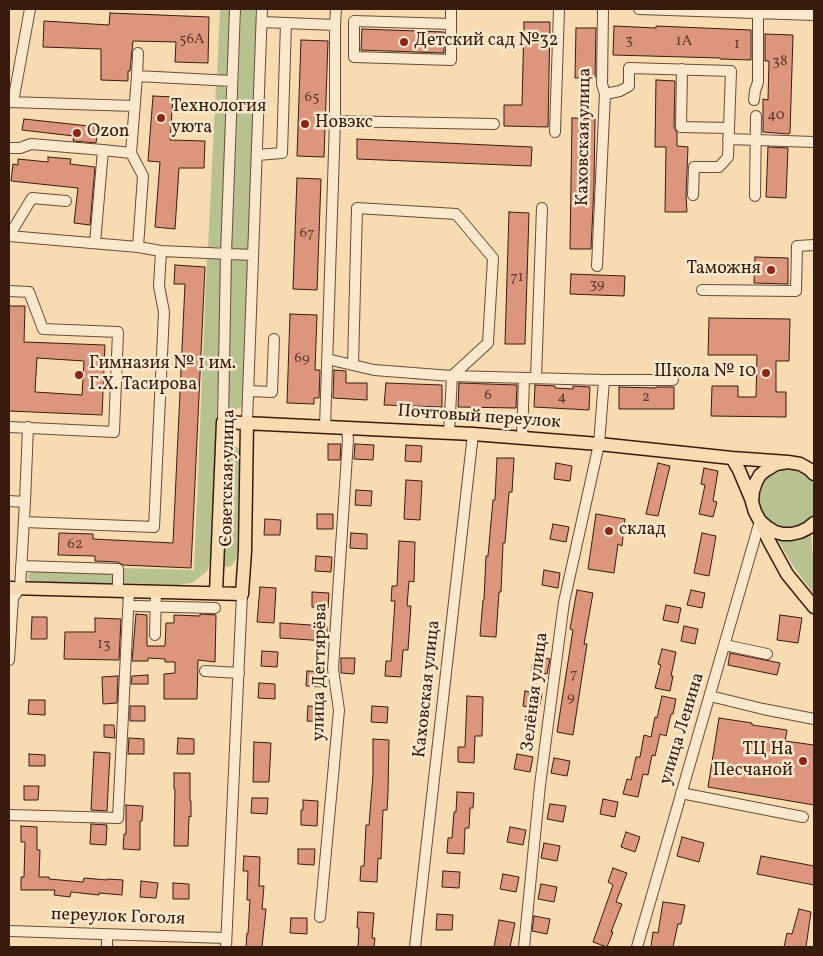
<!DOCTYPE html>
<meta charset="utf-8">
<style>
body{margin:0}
#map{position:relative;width:823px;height:956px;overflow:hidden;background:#f7dcb2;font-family:Vollkorn,serif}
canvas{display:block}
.frame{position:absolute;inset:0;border:10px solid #381b0d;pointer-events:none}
</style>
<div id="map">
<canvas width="823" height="956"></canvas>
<div class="frame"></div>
</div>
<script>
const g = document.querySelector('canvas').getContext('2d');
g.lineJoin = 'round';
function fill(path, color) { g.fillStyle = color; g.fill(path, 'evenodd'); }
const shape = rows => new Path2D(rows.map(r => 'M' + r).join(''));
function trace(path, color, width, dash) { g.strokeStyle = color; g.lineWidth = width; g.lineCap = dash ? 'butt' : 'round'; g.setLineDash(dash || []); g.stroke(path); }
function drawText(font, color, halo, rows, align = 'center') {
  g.font = font + ' Vollkorn,serif'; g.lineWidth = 5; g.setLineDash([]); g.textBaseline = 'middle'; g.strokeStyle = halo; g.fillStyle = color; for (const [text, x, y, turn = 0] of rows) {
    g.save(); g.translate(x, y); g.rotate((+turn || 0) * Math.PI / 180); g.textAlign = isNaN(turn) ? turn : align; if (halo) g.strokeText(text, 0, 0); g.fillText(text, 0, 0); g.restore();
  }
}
const green = shape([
 [220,9,232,9,229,75,217,76],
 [241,9,257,9,243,403,241,407,235,410,229,407,226,401],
 [216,85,221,85,225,88,229,92,223,247,208,247],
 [207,257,223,258,211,560,207,571,192,583,178,585,125,583,123,580,124,568,194,570],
 [232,446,237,447,240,450,242,454,241,541,236,559,232,565,228,567,225,567,223,564,228,450],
 [792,467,808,474,814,481,814,515,811,519,801,527,781,529,769,523,757,509,760,481,774,469],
 [811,529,811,535,814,569,814,594,793,566,775,535],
 [33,571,110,573,114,579,113,584,31,581,28,579,28,575]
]);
const building = shape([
 [110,13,209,17,208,63,175,62,176,42,133,41,130,71,128,71,128,81,101,80,101,49,43,47,44,21,109,25,110,13],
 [524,22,550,22,548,127,504,126,504,105,522,105,524,22],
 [614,26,656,28,656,26,751,30,751,60,720,59,720,58,613,55,614,26],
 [576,28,596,28,595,78,575,78,576,28],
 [362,29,444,32,444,53,361,50,362,29],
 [765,34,793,35,790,133,789,133,789,134,763,132,763,99,768,100,769,61,765,61,765,34],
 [301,40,328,41,324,157,297,156,301,40],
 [656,80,675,81,674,127,677,133,677,146,688,147,686,195,687,212,665,212,666,147,655,147,656,80],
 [153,96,173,97,170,140,205,141,204,168,179,168,175,229,155,227,160,162,148,161,153,96],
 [572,118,595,119,594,185,591,249,570,249,572,118],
 [24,119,98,127,96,143,73,141,74,136,22,130,24,119],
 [357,139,532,147,531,166,357,159,357,139],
 [768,147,788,148,786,198,766,197,768,147],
 [48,157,71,159,70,164,95,167,90,225,74,223,78,188,11,181,13,164,18,165,18,159,48,162,48,157],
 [297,178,321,179,317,290,293,289,297,178],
 [509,212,529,213,525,344,505,344,509,212],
 [755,257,788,258,788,284,754,283,755,257],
 [175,265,205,267,191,568,123,565,118,562,95,561,95,556,58,555,59,533,93,534,93,539,173,543,185,284,174,284,175,265],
 [571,274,625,276,624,296,570,294,571,274],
 [9,306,25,306,24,342,105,345,102,415,9,411,9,306],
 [37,358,84,361,82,395,35,392,37,358],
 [290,314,317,315,315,370,320,370,319,398,314,398,314,404,287,403,290,314],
 [709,318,790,319,789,361,776,361,776,392,786,392,786,417,711,416,712,386,738,386,738,397,756,397,757,355,708,355,709,318],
 [334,370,346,371,346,383,367,383,367,400,333,398,334,370],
 [386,383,442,385,442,407,384,405,386,383],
 [459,383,517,385,516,408,458,407,459,383],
 [535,385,555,386,555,388,573,389,573,386,590,387,589,410,534,407,535,385],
 [619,387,656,388,656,387,674,387,674,409,619,409,619,387],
 [328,444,341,444,340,460,328,460,328,444],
 [355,444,374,445,373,460,354,459,355,444],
 [406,445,422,446,421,462,405,461,406,445],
 [497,458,514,458,512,492,509,492,505,543,503,543,501,592,499,592,496,637,480,636,483,600,484,600,486,556,488,556,493,500,495,500,497,458],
 [556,463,572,466,570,481,554,479,556,463],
 [658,463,670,466,658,516,646,514,658,463],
 [704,468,718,471,713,501,717,502,713,517,699,514,705,485,701,484,704,468],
 [406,480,422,481,420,520,404,519,406,480],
 [356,490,372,491,371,506,355,505,356,490],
 [317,514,333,514,333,529,317,529,317,514],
 [596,514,625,519,622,546,618,544,614,573,588,569,596,514],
 [265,519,281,520,280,535,264,535,265,519],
 [553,524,569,527,566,542,550,539,553,524],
 [351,533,367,534,367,549,350,548,351,533],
 [702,533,716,536,709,576,694,573,702,533],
 [399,541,415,542,414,582,409,581,407,606,411,606,408,650,403,650,401,677,385,676,386,661,391,661,395,601,391,601,392,586,397,586,399,541],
 [316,556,332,557,331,572,315,571,316,556],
 [544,570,560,573,558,588,542,585,544,570],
 [260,587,276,588,274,623,257,622,260,587],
 [577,590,593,593,584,644,587,644,573,735,557,732,573,630,570,629,577,590],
 [691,590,705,593,702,608,687,605,691,590],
 [312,592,329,593,328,608,312,607,312,592],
 [666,605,681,608,678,623,663,620,666,605],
 [136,614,147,615,147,646,165,646,166,623,174,623,174,615,200,616,200,614,216,615,215,662,198,660,197,699,164,699,164,674,175,673,175,662,165,662,165,659,148,658,148,661,132,661,136,614],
 [780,615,802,618,798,643,777,640,780,615],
 [32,617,47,617,47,639,31,639,32,617],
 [95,618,121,619,119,660,64,659,65,632,95,632,95,618],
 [280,623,327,626,327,641,280,638,280,623],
 [684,626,698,629,695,644,681,641,684,626],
 [662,649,676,652,671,676,673,676,670,691,655,688,661,665,658,664,662,649],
 [262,651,278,652,277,667,261,666,262,651],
 [730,653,780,663,777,675,728,665,730,653],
 [534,656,550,659,547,674,531,671,534,656],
 [341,658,355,658,354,674,341,673,341,658],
 [307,671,323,672,323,687,306,686,307,671],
 [148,675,148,684,131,684,132,676,148,675],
 [118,676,117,703,103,704,102,677,118,676],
 [259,683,275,684,275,699,258,698,259,683],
 [525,691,542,694,539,709,523,706,525,691],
 [467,696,483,697,482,736,475,736,474,763,458,762,458,747,465,747,467,696],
 [662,696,676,699,673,714,671,714,666,736,660,734,655,756,652,755,648,775,643,774,638,797,623,794,627,779,631,780,636,757,640,757,644,735,651,737,655,717,657,718,662,696],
 [29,700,45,700,45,715,28,714,29,700],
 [130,706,145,706,145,721,130,721,130,706],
 [308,706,325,707,324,722,307,721,308,706],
 [372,706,388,707,387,723,371,722,372,706],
 [719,718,752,723,752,725,787,730,785,741,814,745,814,805,708,787,719,718],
 [104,725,114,725,115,738,104,737,104,725],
 [129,738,144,739,144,754,128,754,129,738],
 [178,738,194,739,194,754,177,754,178,738],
 [373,739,389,740,388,793,387,810,383,810,381,859,378,858,377,882,360,881,361,866,364,866,366,825,369,825,373,775,373,739],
 [254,742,271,743,269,782,253,782,254,742],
 [94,752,110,753,107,811,91,810,94,752],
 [29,754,45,755,45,766,29,766,29,754],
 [517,754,533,757,530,772,514,769,517,754],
 [554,758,570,761,567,776,551,773,554,758],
 [174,773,190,773,190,801,191,801,191,817,189,816,188,846,174,846,175,789,174,789,174,773],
 [24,786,39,786,38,800,24,800,24,786],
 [457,792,474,793,473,808,470,808,469,828,465,828,464,854,447,853,448,838,452,838,454,812,456,812,457,792],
 [252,798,268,798,267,814,251,813,252,798],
 [603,799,618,802,615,817,600,814,603,799],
 [303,800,318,801,317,826,301,825,301,810,303,810,303,800],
 [550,804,566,806,563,822,547,819,550,804],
 [126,805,143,806,142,821,140,821,140,850,123,849,124,834,126,834,126,805],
 [91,824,107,825,106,845,90,844,91,824],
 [21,826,37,827,37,850,40,850,39,877,49,877,49,879,83,882,84,878,107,880,107,879,123,880,122,895,99,893,99,895,71,892,70,897,54,895,55,890,21,890,21,877,24,877,25,842,21,842,21,826],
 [510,827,526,830,523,845,507,842,510,827],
 [626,832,640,837,635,852,621,847,626,832],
 [682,837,704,843,699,862,677,856,682,837],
 [544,843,560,846,557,861,541,858,544,843],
 [298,849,315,849,314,865,298,864,298,849],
 [244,856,260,857,259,886,264,886,262,909,266,909,262,947,246,947,247,933,248,934,250,900,247,900,248,871,243,871,244,856],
 [761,856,814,866,814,885,757,874,761,856],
 [613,868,627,873,616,902,622,904,611,932,613,932,607,947,593,942,613,885,608,882,613,868],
 [443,871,460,872,459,888,442,887,443,871],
 [503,874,519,877,516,892,500,889,503,874],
 [141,881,158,883,156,898,140,897,141,881],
 [173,883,189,884,189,899,173,899,173,883],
 [541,884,557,887,554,902,538,899,541,884],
 [663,902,685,905,681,924,678,924,673,947,651,947,653,932,658,933,663,902],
 [799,909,811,912,806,947,784,947,787,933,792,934,799,909],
 [358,912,374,913,372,938,375,938,374,947,358,947,359,928,357,928,358,912],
 [437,914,453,915,452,930,436,930,437,914],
 [534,916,550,919,547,934,532,931,534,916],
 [291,918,307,918,307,934,290,933,291,918],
 [499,920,515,923,510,947,494,947,499,920]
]);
const minor = shape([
 [639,9,814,15],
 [262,22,335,25,335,121],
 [451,24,354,21,354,57,451,60,451,9],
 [335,25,336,9],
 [682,69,681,127,729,128],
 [137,76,138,53],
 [605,94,620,91,629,86,629,68,731,71,728,157,719,167,694,167,693,195],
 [754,100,755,91,758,82,758,13],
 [9,102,135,106],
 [13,102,30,9],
 [555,132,559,9],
 [728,139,814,142],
 [9,148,20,148,31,144,103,150],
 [257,155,282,153,286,23],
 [755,196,756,116],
 [66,201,32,198,9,236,138,247,161,251,253,255],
 [95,243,103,150,131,153],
 [138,247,143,176,131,153,137,76,232,81],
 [597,266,605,94,602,84,603,9],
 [702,290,796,291,797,246,814,245],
 [9,291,29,292,43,329,118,332,114,432,9,427],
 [327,359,374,370,452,376,604,380,599,444,564,602,540,785,524,947],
 [353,365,357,208,456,214,493,258,488,343,452,376,449,433],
 [536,378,542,208],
 [604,380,673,380],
 [249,391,272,392,274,339],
 [223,422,226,254,235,9],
 [247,422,262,9],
 [325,427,335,121,494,124],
 [522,438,524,378],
 [9,501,25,502,20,588,13,598,9,660],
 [25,502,28,427],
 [24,522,154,527,164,312,159,286,161,251],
 [21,566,118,569,118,591],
 [136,606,215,608],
 [155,635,156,591],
 [725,645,767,654],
 [205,671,239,673],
 [710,696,763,709,814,719],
 [681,793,803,817],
 [9,815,118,818,129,591],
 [320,917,339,710,333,669,348,440,347,428],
 [9,931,226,938],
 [107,947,107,935],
 [226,947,242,594],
 [415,947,473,434],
 [637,947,760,521]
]);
const major = shape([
 [732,458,739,470,752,501],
 [814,474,809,469,800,464,788,462,776,464,766,470,760,475,756,482,753,491,752,502,755,512,760,521,767,527,775,532,783,534,791,534,800,532,808,528,814,523],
 [760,521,769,541,787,574,814,607],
 [9,588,242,594,245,551,247,422],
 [216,593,223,422,473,434,599,444,732,458,788,462]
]);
const markers = [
 [404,42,5,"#8f2418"],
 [161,118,5,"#8f2418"],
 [305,124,5,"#8f2418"],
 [77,133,5,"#8f2418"],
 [771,270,5,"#8f2418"],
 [766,373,5,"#8f2418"],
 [79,375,5,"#8f2418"],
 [609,531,5,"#8f2418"],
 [803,761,5,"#8f2418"]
];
const numberNames = [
 ["56А",192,40],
 ["3",629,41],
 ["1А",684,42],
 ["1",737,45],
 ["38",780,62],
 ["65",312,98],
 ["40",776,116],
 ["67",307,234],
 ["71",517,278],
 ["39",597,285],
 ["69",302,359],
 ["6",488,396],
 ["4",562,398],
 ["2",646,398],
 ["62",75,545],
 ["13",104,645],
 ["7",574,675],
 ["9",571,698]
];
const poiNames = [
 ["Детский сад №32",414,42],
 ["Технология",171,108],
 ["уюта",171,129],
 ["Новэкс",315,124],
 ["Ozon",87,133],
 ["Таможня",761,270,"right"],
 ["Гимназия № 1 им.",89,365],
 ["Г.Х. Тасирова",89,386],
 ["Школа № 10",756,373,"right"],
 ["склад",619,531],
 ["ТЦ На",793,751,"right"],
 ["Песчаной",793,772,"right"]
];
const streetNames = [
 ["Каховская улица",585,137,-89],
 ["Почтовый переулок",479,418,4],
 ["Советская улица",229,478,-89],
 ["улица Дегтярёва",321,672,-89],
 ["Каховская улица",428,689,-84],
 ["Зелёная улица",536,692,-83],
 ["улица Ленина",683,729,-73],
 ["переулок Гоголя",118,918,2]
];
fill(green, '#b8c290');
fill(building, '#dc967d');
trace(building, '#381b0d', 1);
trace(minor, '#684b36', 12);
trace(major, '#381b0d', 15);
trace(minor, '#fae8cd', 10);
trace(major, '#f7dcb2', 12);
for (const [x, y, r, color] of markers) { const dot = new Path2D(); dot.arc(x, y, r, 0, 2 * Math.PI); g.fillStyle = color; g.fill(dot); trace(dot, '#fae8cd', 2); }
drawText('15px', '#613a29', null, numberNames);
drawText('18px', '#381b0d', '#fae8cd', poiNames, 'left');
drawText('18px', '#381b0d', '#fae8cd', streetNames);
</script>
